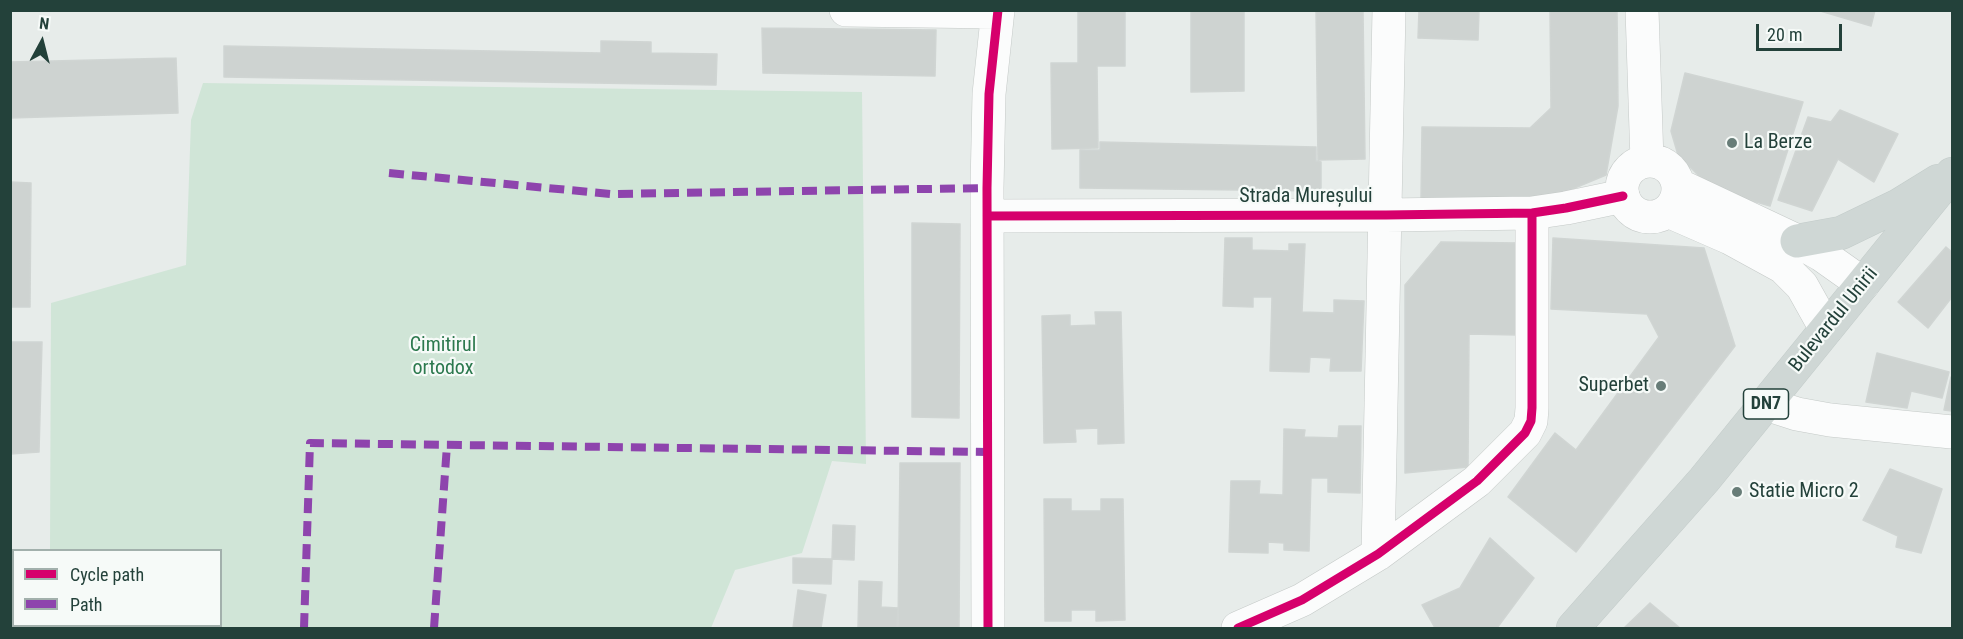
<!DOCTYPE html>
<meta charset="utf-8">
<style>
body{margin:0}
#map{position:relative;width:1963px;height:639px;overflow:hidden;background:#e7ecea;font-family:"Roboto Condensed",sans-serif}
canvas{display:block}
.frame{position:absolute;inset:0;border:12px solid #23413a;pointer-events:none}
.legend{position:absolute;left:12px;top:549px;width:210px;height:78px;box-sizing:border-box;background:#f6faf8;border:2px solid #a2b0ac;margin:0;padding:8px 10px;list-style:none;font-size:18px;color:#23413a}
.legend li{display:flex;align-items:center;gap:12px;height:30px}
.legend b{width:30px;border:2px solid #a2b0ac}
.north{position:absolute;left:12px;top:12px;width:60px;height:60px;-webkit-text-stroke:4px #f6faf8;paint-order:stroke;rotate:7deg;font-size:16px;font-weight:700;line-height:24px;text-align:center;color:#23413a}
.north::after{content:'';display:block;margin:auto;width:21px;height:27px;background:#23413a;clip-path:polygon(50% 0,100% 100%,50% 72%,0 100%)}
.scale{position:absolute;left:1756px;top:24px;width:86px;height:27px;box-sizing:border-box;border:3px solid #23413a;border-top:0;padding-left:8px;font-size:18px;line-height:21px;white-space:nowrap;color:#23413a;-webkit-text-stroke:4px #f6faf8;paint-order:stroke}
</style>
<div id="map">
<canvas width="1963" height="639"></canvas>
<div class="frame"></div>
<ul class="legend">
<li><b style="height:8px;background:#d6006c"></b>Cycle path</li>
<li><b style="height:8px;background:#8e44ad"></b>Path</li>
</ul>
<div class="north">N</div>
<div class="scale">20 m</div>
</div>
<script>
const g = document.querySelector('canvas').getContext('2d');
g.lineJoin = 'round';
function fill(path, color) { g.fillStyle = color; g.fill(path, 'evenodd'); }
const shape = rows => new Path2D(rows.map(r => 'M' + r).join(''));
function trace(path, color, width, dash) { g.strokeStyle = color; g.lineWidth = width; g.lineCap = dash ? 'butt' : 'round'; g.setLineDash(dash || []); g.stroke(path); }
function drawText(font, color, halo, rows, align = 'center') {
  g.font = font + ' "Roboto Condensed",sans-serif'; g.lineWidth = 4.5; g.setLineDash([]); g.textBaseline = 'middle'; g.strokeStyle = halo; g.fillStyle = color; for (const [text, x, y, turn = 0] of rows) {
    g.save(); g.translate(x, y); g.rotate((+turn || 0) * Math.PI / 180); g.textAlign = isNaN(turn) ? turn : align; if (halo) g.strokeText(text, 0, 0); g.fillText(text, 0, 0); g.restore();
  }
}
const green = shape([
 [203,83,862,92,866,464,832,461,802,553,735,570,711,628,49,628,49,626,220,626,220,550,50,550,51,303,186,265,191,120]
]);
const building = shape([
 [1078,10,1125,10,1125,66,1097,66,1098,148,1052,149,1051,63,1078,63,1078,10],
 [1191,10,1244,10,1244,91,1191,92,1191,10],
 [1316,10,1363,10,1365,159,1318,160,1316,10],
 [1419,10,1479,10,1478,40,1418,38,1419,10],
 [1550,10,1617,10,1618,106,1606,175,1553,197,1421,199,1422,127,1530,128,1551,108,1550,10],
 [1817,10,1875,10,1871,26,1817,10],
 [762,28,936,30,935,76,763,73,762,28],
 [601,41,651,42,651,53,717,54,716,85,224,77,224,46,601,53,601,41],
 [176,58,178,113,10,118,10,62,176,58],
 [1685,73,1803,102,1770,206,1729,194,1699,176,1678,155,1671,131,1685,73],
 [1840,110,1898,134,1874,182,1838,159,1812,211,1778,200,1808,117,1831,122,1840,110],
 [1100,142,1316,147,1316,161,1321,162,1321,191,1080,188,1080,150,1100,150,1100,142],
 [10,182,31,183,30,307,10,307,10,182],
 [912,223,960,224,959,418,912,417,912,223],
 [1225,238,1252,238,1252,250,1289,251,1289,244,1305,244,1302,312,1334,313,1334,300,1364,301,1361,371,1330,371,1331,358,1310,357,1309,372,1270,371,1272,297,1253,297,1253,307,1223,306,1225,238],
 [1553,238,1704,248,1735,346,1576,552,1508,497,1555,433,1576,450,1659,337,1647,314,1551,309,1553,238],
 [1441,242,1520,243,1517,335,1469,334,1468,467,1405,473,1405,285,1441,242],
 [1946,247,1952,252,1952,297,1928,328,1898,302,1946,247],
 [1095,312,1121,312,1124,443,1098,444,1098,428,1075,429,1076,442,1044,443,1042,316,1070,315,1070,326,1096,325,1095,312],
 [11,342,42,342,39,452,10,454,11,342],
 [1877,353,1949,372,1942,398,1911,391,1907,408,1866,402,1877,353],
 [1951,377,1952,378,1952,411,1944,410,1951,377],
 [1339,426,1361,426,1360,493,1328,492,1328,478,1311,478,1309,551,1284,550,1284,543,1268,542,1268,553,1229,552,1231,481,1260,481,1259,494,1283,495,1284,429,1305,430,1304,437,1338,438,1339,426],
 [900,463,960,463,959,628,898,628,900,463],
 [1890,469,1942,489,1921,553,1896,547,1898,536,1863,520,1890,469],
 [1044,499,1071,499,1071,511,1101,511,1101,499,1123,499,1125,620,1096,621,1096,610,1071,610,1071,621,1045,621,1044,499],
 [833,525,855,526,854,560,832,559,833,525],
 [1490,538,1534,578,1497,628,1435,628,1422,605,1460,588,1490,538],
 [793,558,832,559,831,584,793,583,793,558],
 [859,581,882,582,881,607,898,608,897,628,858,628,859,581],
 [798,590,826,595,821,628,793,628,798,590],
 [1650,603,1680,628,1624,628,1650,603],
 [10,626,37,627,37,628,10,628,10,626]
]);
const minor = shape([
 [846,10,998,12],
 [987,216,1386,215,1532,213,1566,208,1623,196],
 [1766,404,1797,414,1830,420,1952,432],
 [1378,554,1389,10],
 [988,628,987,188,989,94,998,10],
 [1238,628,1302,600,1378,554,1477,481,1525,433,1531,421,1532,408,1532,213]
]);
const tertiary = shape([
 [1642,10,1647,161],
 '1622 189a28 28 0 1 1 56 0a28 28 0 1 1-56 0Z',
 [1678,185,1797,241,1822,255,1863,284],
 [1668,211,1730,238,1783,267,1802,286,1826,329]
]);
const primary = shape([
 [1797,241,1841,233,1899,205,1938,181],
 [1573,628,1704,480,1952,174]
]);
const quiet = shape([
 [389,173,611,194,987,188],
 [304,628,310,443,987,452],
 [434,628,447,445]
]);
const cycleway = shape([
 [987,216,1386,215,1532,213,1566,208,1623,196],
 [988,628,987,188,989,94,998,10],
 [1238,628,1302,600,1378,554,1477,481,1525,433,1531,421,1532,408,1532,213]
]);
const markers = [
 [1732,143,6,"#687d78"],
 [1661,386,6,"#687d78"],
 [1737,492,6,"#687d78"]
];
const shields = [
 [1766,404,45]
];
const shieldNames = [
 ["DN7",1766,404]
];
const poiNames = [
 ["La Berze",1744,143],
 ["Superbet",1649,386,"right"],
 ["Statie Micro 2",1749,492]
];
const streetNames = [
 ["Strada Mureșului",1306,197],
 ["Bulevardul Unirii",1834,320,-51]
];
const parkNames = [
 ["Cimitirul",443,346],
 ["ortodox",443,369]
];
fill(green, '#d0e5d7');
fill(building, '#ced3d1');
trace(building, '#d0d5d3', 1.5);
trace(minor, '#c4c9c7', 34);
trace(tertiary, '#c4c9c7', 34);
trace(primary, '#c2cbc9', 34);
trace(minor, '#fbfcfc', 33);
trace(tertiary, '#fbfcfc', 33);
trace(primary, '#cfd7d5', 33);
trace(quiet, '#8e44ad', 8, [15, 8]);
trace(cycleway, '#d6006c', 9);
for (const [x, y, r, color] of markers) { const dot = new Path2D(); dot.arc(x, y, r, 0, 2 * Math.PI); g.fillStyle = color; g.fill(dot); trace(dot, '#f6faf8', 2); }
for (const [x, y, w] of shields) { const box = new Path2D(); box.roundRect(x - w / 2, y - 15, w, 30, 4.5); g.fillStyle = '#f6faf8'; g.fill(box); trace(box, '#23413a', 1.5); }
drawText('bold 18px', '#23413a', null, shieldNames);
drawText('20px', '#23413a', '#f6faf8', poiNames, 'left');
drawText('20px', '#23413a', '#f6faf8', streetNames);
drawText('20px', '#2c794e', '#f6faf8', parkNames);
</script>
